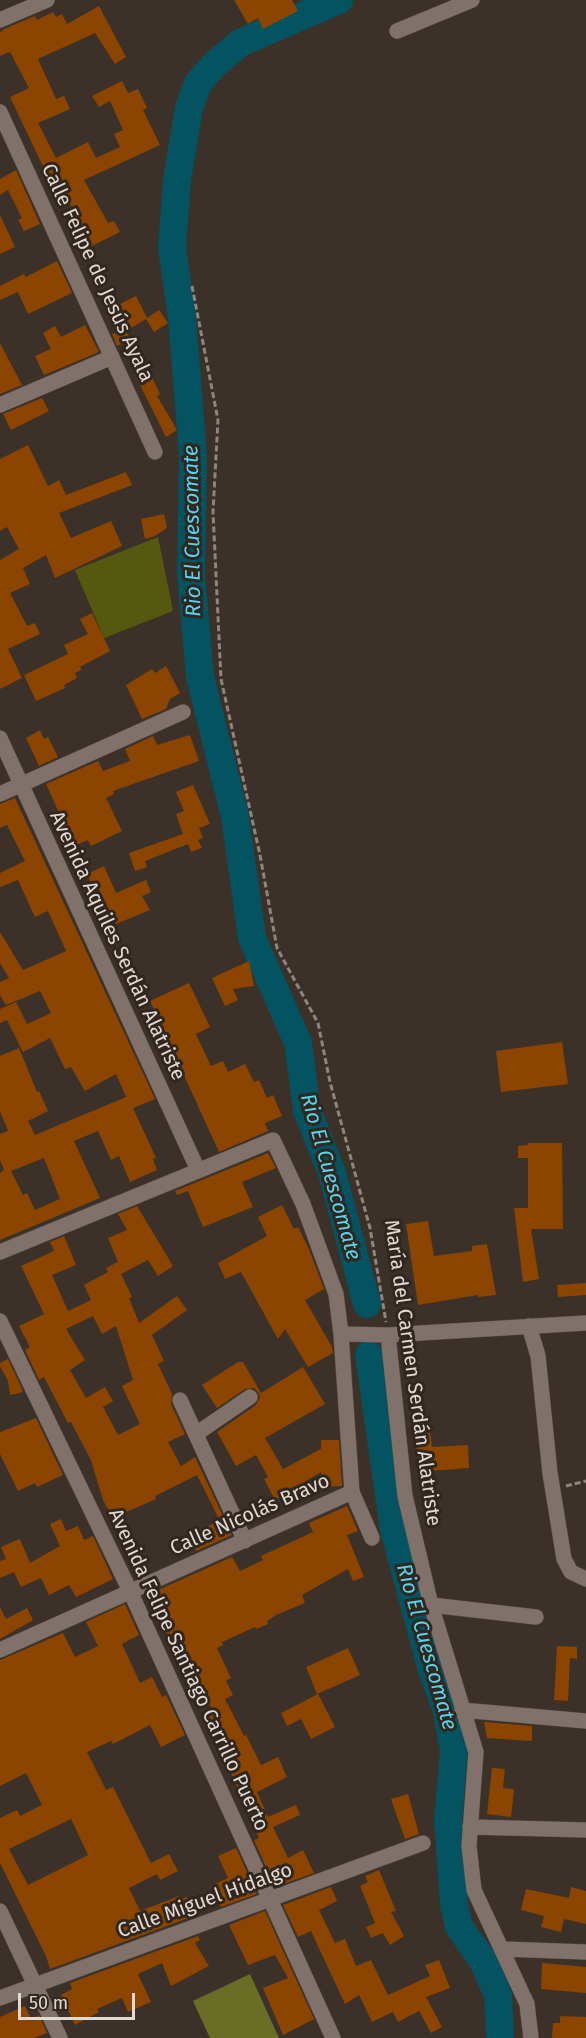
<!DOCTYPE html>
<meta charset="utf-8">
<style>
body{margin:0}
#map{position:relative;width:586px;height:2038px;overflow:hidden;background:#3c3129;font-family:"Fira Sans",sans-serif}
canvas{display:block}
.scale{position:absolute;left:18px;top:1993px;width:117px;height:27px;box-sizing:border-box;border:3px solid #e0d9d4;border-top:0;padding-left:8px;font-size:18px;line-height:21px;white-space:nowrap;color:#e0d9d4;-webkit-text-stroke:4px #32271f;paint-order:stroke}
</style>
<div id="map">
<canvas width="586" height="2038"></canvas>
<div class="scale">50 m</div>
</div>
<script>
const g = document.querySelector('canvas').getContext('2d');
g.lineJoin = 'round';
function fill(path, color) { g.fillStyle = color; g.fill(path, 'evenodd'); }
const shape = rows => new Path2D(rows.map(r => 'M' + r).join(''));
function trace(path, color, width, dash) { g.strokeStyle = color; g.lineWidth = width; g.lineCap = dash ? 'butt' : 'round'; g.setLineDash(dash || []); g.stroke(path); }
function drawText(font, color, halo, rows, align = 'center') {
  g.font = font + ' "Fira Sans",sans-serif'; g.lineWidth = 6; g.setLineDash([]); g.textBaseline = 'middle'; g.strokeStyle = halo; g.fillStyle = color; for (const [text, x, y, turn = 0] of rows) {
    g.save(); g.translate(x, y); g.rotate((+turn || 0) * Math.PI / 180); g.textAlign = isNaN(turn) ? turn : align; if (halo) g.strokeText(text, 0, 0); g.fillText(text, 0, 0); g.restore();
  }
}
const green = shape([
 [158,537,173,611,104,638,75,570]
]);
const forest = shape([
 [250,1974,279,2038,210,2038,193,2001]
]);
const river = shape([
 [339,0,240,43,215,64,198,83,189,108,177,180,172,248,182,318,193,455,191,574,200,677,235,817,252,938,298,1043,307,1110,332,1173,367,1304],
 [369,1355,394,1530,431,1667,446,1708,454,1750,448,1821,454,1905,459,1927,482,1959,498,1995,500,2038]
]);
const building = shape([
 [234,0,292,0,298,11,263,29,258,18,248,24],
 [99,6,126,57,115,64,95,33,38,59,56,99,64,96,70,109,38,123,56,158,88,142,96,158,120,147,114,134,123,130,110,101,99,107,92,96,122,81,128,93,138,89,147,108,143,110,160,145,84,180,108,223,114,221,120,232,90,247,68,199,60,202,10,97,29,88,10,52,0,56,0,33,4,29,35,16,37,20,53,12,56,17,62,14,67,24],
 [16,170,40,224,24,231,18,220,22,218,8,190,0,195,0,179],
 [0,215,15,247,0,254],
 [57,261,72,293,28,314,18,292,0,300,0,286,24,274,26,277],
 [136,296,147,318,159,310,168,323,154,332,146,319,126,331,131,340,117,346,112,334,119,331,108,310],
 [85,325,99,352,44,375,35,356,51,349,43,333,55,326,61,337],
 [0,343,22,385,0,394],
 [142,369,146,375,150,373,160,394,157,396,177,430,166,437,134,373],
 [42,398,49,411,11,430,3,414],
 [28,445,48,486,59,480,66,495,126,472,132,485,59,513,71,538,111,521,122,546,55,578,46,555,23,568,30,584,10,593,27,626,35,623,40,634,8,649,22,678,0,689,0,560,19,549,7,527,0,531,0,459],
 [164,514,167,528,155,536,145,539,141,519],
 [92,613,110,651,80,667,81,670,75,673,77,678,64,685,65,688,36,701,24,675,68,654,64,645,88,634,80,619],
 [166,666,180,693,170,699,166,709,142,719,126,685,152,669,155,673],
 [40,730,44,739,48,737,58,757,39,766,26,738],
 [190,735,199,761,113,791,114,794,106,798,122,831,91,846,88,840,74,846,46,784,98,761,103,771,130,761,125,749,153,736,157,745],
 [193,785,210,824,199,828,203,838,198,840,202,848,191,852,188,844,145,861,147,867,135,871,129,853,183,834,176,814,184,811,176,792],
 [15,798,155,1099,133,1108,156,1158,153,1159,157,1170,130,1182,119,1156,111,1160,98,1131,74,1141,100,1198,0,1240,0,1173,4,1170,0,1160,0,1134,8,1131,0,1111,0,1056,19,1048,37,1092,39,1091,48,1111,28,1121,35,1135,126,1097,116,1074,85,1091,71,1067,65,1069,50,1038,23,1052,7,1020,0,1023,0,1009,16,1002,27,1024,51,1013,40,991,6,1005,0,995,0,982,9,978,0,963,0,932,23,970,66,951,48,911,35,917,18,880,0,887,0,873,25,861,7,825,0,828,0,804],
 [44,1158,60,1199,35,1210,27,1193,23,1195,11,1171],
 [104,866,116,893,146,880,151,892,142,896,150,910,116,924,98,887,94,889,87,874],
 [249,961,254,986,233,989,238,1000,225,1006,212,978],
 [189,983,210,1027,196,1034,211,1066,223,1061,228,1072,245,1064,254,1082,259,1080,267,1098,273,1095,282,1116,265,1123,268,1131,219,1152,150,1001],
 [562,1042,568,1084,501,1092,496,1051],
 [528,1143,562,1143,563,1229,531,1229,539,1279,523,1282,514,1208,528,1208,528,1158,518,1158,518,1146,528,1145],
 [268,1153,276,1168,242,1182,253,1207,203,1227,188,1191,177,1195,175,1191],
 [282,1205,294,1229,298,1227,309,1249,324,1289,305,1300,332,1347,333,1353,308,1367,285,1329,278,1339,241,1272,225,1279,218,1263,267,1236,258,1217],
 [137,1206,173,1266,158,1276,148,1260,121,1274,132,1297,129,1298,139,1323,177,1296,187,1310,152,1335,164,1361,158,1364,172,1394,171,1404,185,1434,168,1442,181,1466,195,1457,232,1535,196,1551,189,1534,220,1521,197,1475,155,1496,156,1499,113,1518,103,1500,91,1460,71,1422,68,1423,44,1377,39,1380,25,1350,30,1347,19,1326,44,1314,21,1266,54,1251,50,1242,64,1236,76,1265,52,1275,68,1311,91,1300,84,1285,108,1272,106,1268,118,1262,108,1238,127,1230,118,1214],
 [93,1316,102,1334,116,1326,133,1380,122,1386,140,1424,118,1435,103,1407,113,1401,105,1387,86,1398,70,1370,85,1360,66,1329],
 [428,1221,434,1256,472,1251,472,1246,487,1244,496,1295,478,1297,478,1295,418,1305,406,1224],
 [586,1283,586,1295,558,1297,557,1285],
 [8,1359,23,1391,20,1393,10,1395,8,1381,0,1366,0,1363],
 [238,1362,243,1362,261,1393,303,1367,325,1404,265,1438,283,1469,321,1449,321,1440,339,1440,342,1486,321,1487,321,1472,275,1500,264,1479,268,1477,256,1455,236,1466,217,1432,256,1405,260,1397,258,1392,254,1388,245,1389,217,1408,202,1385],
 [36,1418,63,1475,37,1487,35,1483,18,1491,0,1454,0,1432],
 [430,1430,432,1447,468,1445,469,1468,431,1471,431,1467,419,1469,414,1432],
 [347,1506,358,1531,347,1535,364,1577,353,1581,348,1569,302,1595,305,1603,276,1615,267,1621,268,1624,256,1629,255,1627,222,1642,223,1645,217,1648,231,1678,226,1681,233,1695,225,1699,244,1736,246,1735,261,1765,278,1757,287,1777,257,1792,268,1817,296,1805,300,1815,273,1827,288,1858,303,1850,314,1873,275,1887,254,1840,259,1838,234,1779,202,1717,213,1711,188,1661,182,1665,147,1595,232,1557,240,1571,263,1560,261,1556,313,1532,309,1523],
 [61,1519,66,1531,78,1526,84,1540,93,1536,113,1579,76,1597,69,1585,49,1595,41,1578,21,1587,14,1572,0,1578,0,1561,6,1559,1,1547,20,1539,30,1563,60,1546,50,1524],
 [125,1604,139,1635,122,1644,140,1683,152,1677,162,1697,166,1695,185,1735,161,1747,150,1725,113,1744,111,1741,87,1752,106,1790,113,1787,151,1863,169,1854,178,1871,160,1880,157,1874,129,1888,140,1911,179,1896,181,1899,187,1897,194,1916,50,1969,46,1956,0,1863,0,1818,17,1810,20,1816,42,1805,26,1773,0,1786,0,1660,63,1633,75,1657,98,1646,86,1622],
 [71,1819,88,1855,28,1885,9,1849],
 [0,1607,6,1619,27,1608,33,1620,0,1639],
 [557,1646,577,1647,577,1659,570,1658,568,1701,554,1700],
 [348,1648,360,1675,317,1694,306,1667],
 [318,1694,335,1727,311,1739,301,1719,287,1726,281,1713],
 [484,1722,532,1726,532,1741,487,1738],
 [492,1768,505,1769,503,1788,514,1789,511,1817,487,1814],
 [408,1794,419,1834,405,1839,391,1799],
 [236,1848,257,1894,221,1907,211,1886,228,1878,218,1856],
 [379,1870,396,1911,391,1912,404,1936,390,1945,383,1933,371,1938,366,1927,375,1923,360,1886,368,1882,365,1876],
 [331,1887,337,1901,319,1910,335,1943,345,1939,356,1966,371,1960,388,1995,430,1976,425,1965,439,1960,450,1988,426,1997,442,2027,431,2033,419,2011,398,2022,393,2012,372,2022,359,1995,345,2004,311,1931,298,1937,283,1905],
 [571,1887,586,1891,586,1924,564,1919,561,1932,541,1927,544,1916,521,1910,526,1889,569,1898],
 [265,1911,314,2019,283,2035,263,1988,288,1978,275,1955,248,1965,229,1925],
 [198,1936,200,1940,195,1943,209,1966,171,1986,162,1963,138,1974,151,2002,128,2012,122,1998,97,2009,99,2012,75,2025,61,1995,72,1989,70,1983],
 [542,1963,586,1967,586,1993,541,1989],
 [25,2006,31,2019,39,2015,47,2033,34,2038,0,2038,0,2017],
 [560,2016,586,2017,586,2038,552,2038,553,2023,560,2023]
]);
const path = shape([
 [192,286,218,420,213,512,221,679,260,855,277,948,318,1023,330,1082,370,1228,386,1322],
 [566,1486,586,1481]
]);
const minor = shape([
 [0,20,47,0],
 [397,31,472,0],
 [0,112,155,452],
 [0,405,112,357],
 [0,738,198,1170],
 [0,794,183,712],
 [0,1252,273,1140,303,1204,336,1294,341,1334,352,1492,372,1538],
 [0,1321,130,1591,333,2038],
 [529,1326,538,1356,550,1473,564,1559,571,1572,586,1579],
 [341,1334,388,1335,586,1323],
 [388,1335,405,1496,431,1605,476,1752,469,1846,474,1890,527,2004,531,2038],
 [180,1400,245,1541],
 [196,1434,250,1397],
 [431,1605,536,1617],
 [0,1650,352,1492],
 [462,1710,586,1721],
 [470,1827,586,1830],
 [0,1911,60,2038],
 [503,1949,586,1952],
 [0,1998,423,1843]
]);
const streetNames = [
 ["Calle Felipe de Jesús Ayala",97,273,65],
 ["Avenida Aquiles Serdán Alatriste",117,946,65],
 ["María del Carmen Serdán Alatriste",412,1373,82],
 ["Calle Nicolás Bravo",250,1515,-24],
 ["Avenida Felipe Santiago Carrillo Puerto",188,1670,65],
 ["Calle Miguel Hidalgo",205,1901,-20]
];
const waterNames = [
 ["Rio El Cuescomate",193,531,-91],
 ["Rio El Cuescomate",330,1177,74],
 ["Rio El Cuescomate",426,1647,74]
];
fill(green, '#555910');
fill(forest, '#696d26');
trace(river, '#035360', 28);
fill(building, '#8b4500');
trace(minor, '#584f48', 16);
trace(path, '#8e857e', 3, [6, 3]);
trace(minor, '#80726a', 15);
drawText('20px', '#e0d9d4', '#32271f', streetNames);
drawText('italic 21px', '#55d7f1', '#32271f', waterNames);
</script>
